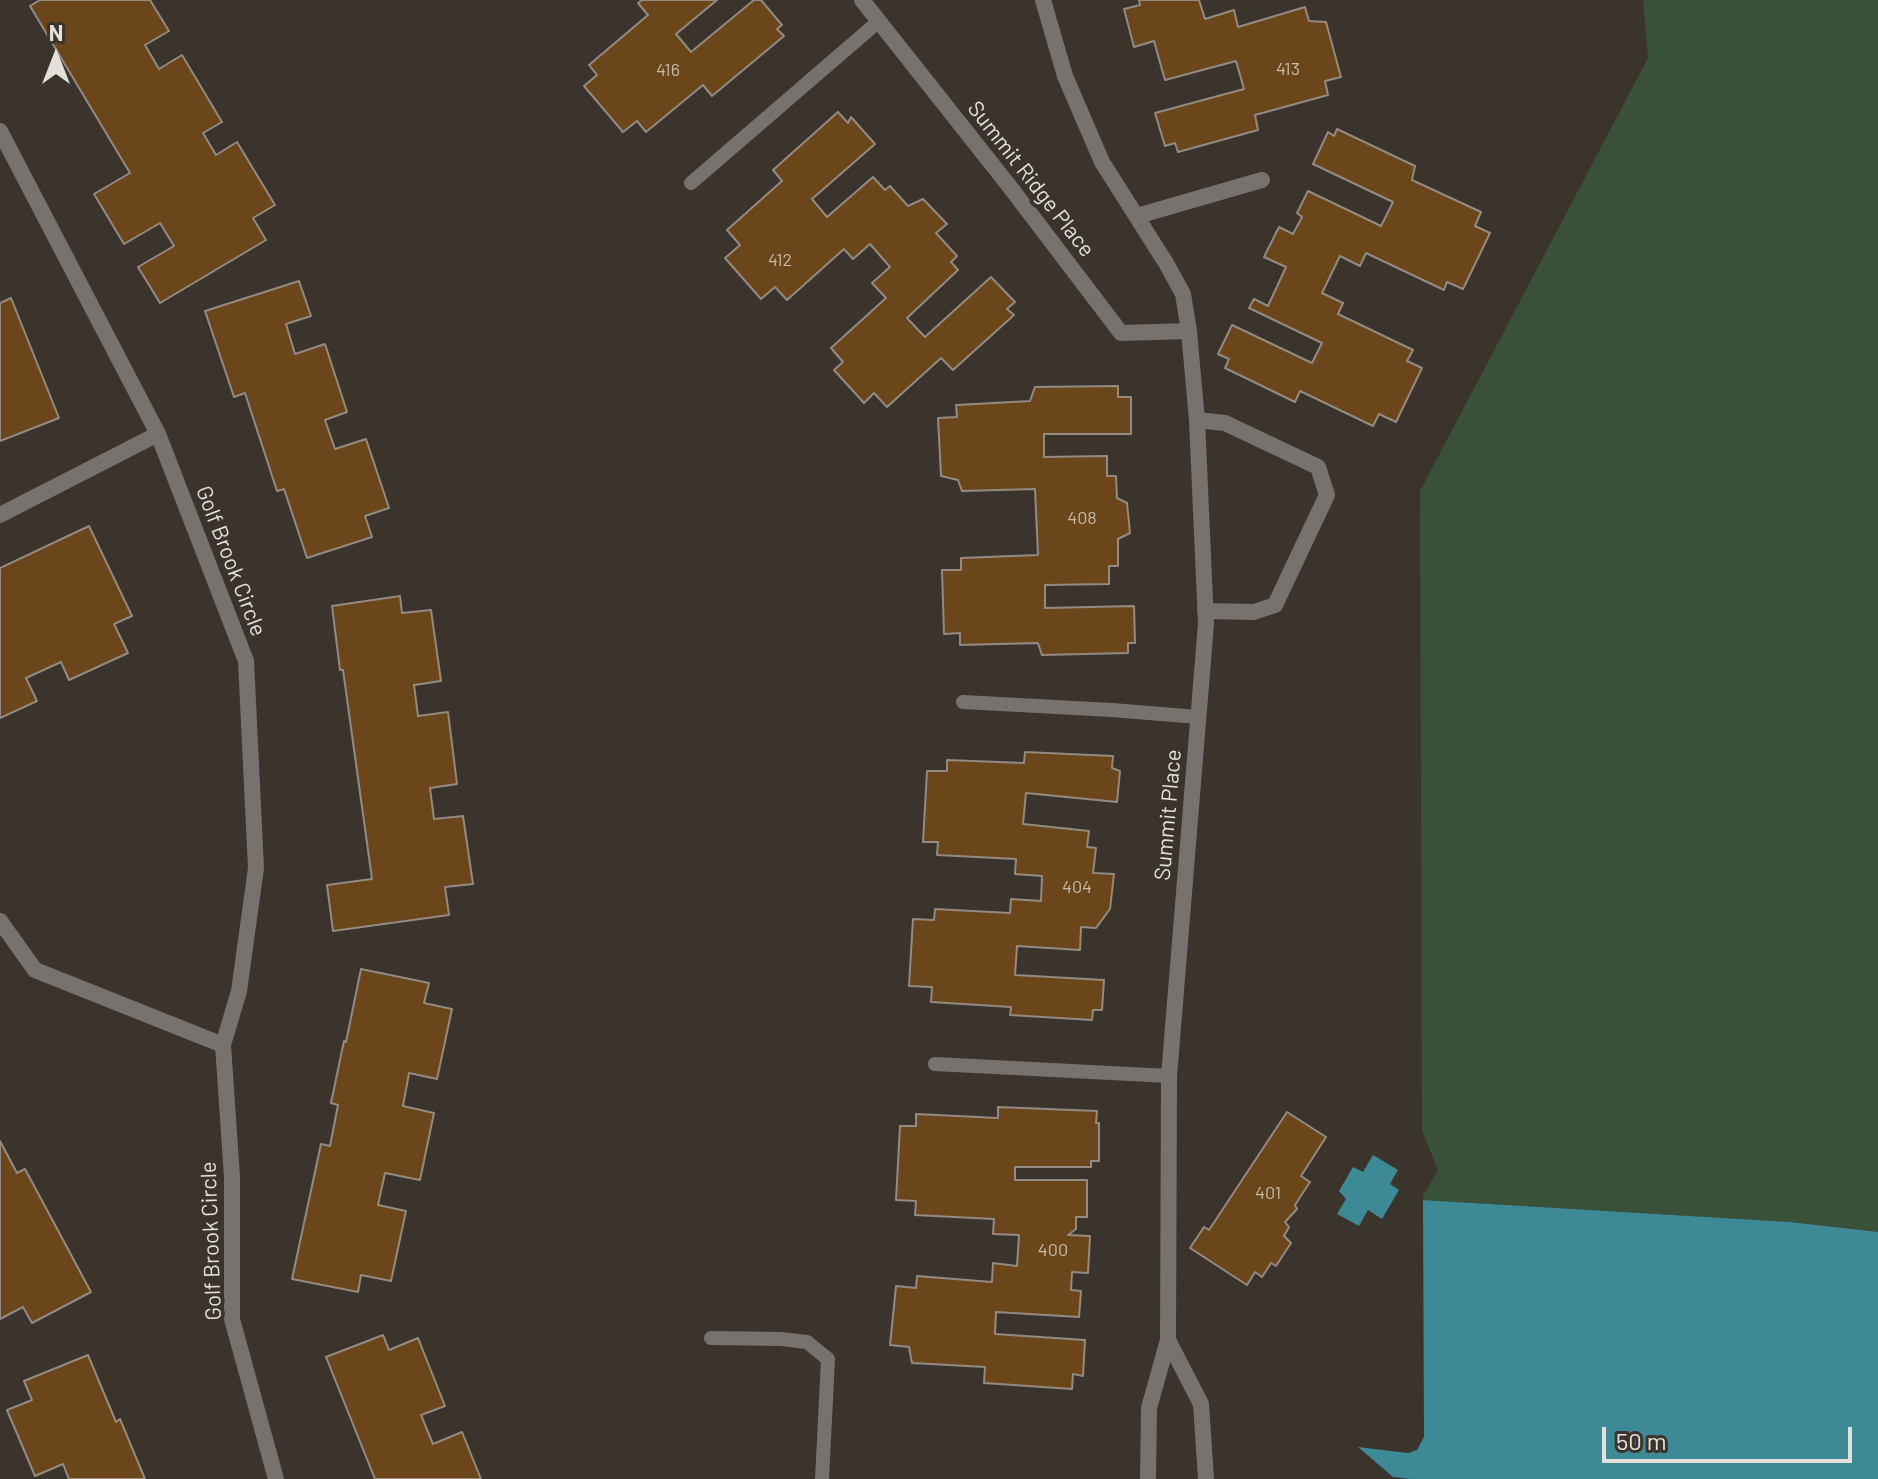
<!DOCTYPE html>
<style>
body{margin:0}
#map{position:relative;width:1878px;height:1479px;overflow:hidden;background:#3a342d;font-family:Barlow,sans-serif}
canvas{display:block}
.north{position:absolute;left:16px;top:16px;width:80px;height:80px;-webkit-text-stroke:6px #3a342d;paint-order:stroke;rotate:0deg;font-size:22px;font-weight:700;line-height:32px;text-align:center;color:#e4e0db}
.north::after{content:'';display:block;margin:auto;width:28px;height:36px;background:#e4e0db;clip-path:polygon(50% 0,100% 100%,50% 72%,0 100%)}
.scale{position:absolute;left:1602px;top:1427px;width:250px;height:36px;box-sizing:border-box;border:4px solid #e4e0db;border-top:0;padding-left:10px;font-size:24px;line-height:28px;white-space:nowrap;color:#e4e0db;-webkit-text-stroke:6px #3a342d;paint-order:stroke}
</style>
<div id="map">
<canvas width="1878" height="1479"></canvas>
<div class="north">N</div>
<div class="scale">50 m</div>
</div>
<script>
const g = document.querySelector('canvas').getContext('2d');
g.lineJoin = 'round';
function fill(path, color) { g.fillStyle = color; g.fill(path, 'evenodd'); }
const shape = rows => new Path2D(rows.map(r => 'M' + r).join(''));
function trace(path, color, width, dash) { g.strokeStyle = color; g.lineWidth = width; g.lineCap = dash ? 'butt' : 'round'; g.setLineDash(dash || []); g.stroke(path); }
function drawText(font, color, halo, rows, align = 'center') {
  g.font = font + ' Barlow,sans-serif'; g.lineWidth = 8; g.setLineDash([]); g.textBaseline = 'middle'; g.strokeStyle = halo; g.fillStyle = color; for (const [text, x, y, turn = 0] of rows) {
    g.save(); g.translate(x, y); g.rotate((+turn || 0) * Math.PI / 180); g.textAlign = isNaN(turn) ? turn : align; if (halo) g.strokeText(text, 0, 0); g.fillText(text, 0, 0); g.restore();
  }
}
const green = shape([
 [1643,0,1878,0,1878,1232,1790,1222,1423,1200,1423,1195,1438,1171,1422,1130,1420,491,1648,58]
]);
const water = shape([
 [1373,1155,1398,1170,1390,1184,1399,1190,1382,1219,1368,1210,1359,1226,1337,1214,1346,1199,1339,1191,1353,1167,1363,1172],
 [1423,1200,1790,1222,1878,1232,1878,1479,1411,1479,1393,1477,1358,1447,1408,1453,1417,1450,1424,1437]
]);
const building = shape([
 [40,0,150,0,169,31,145,45,159,69,182,55,222,122,203,133,216,155,237,142,275,205,253,218,266,240,160,303,138,267,174,246,160,223,124,244,94,194,130,173,30,6,40,0],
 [642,0,717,0,676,34,691,52,754,0,761,0,782,25,777,29,784,36,712,96,703,85,646,132,637,121,623,132,584,86,597,75,589,65,648,15,638,3,642,0],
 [1139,0,1199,0,1205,19,1234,10,1238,27,1305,7,1309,21,1326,22,1341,77,1325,81,1328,95,1255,115,1258,130,1178,152,1175,143,1165,146,1155,113,1244,89,1236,61,1165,80,1154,41,1134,47,1124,9,1140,5,1139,0],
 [838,112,848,123,851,117,875,144,812,199,827,217,873,177,885,190,890,186,908,206,923,199,947,224,936,233,957,256,951,262,958,270,907,318,925,337,991,277,1015,302,1007,309,1014,315,953,370,941,358,887,407,874,393,864,403,834,370,843,362,831,348,886,298,872,283,890,267,870,244,853,259,844,249,787,300,775,287,761,299,725,258,740,245,727,230,782,181,773,170,838,112],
 [1337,129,1415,166,1412,180,1481,212,1475,226,1490,233,1463,289,1447,282,1444,290,1366,253,1360,266,1340,256,1322,293,1343,303,1338,314,1413,350,1407,361,1422,368,1396,422,1379,414,1373,426,1300,391,1295,402,1225,368,1229,359,1218,354,1232,325,1312,363,1322,343,1249,308,1254,299,1268,306,1286,267,1264,257,1279,227,1293,234,1302,217,1297,213,1308,191,1381,226,1393,202,1313,164,1328,132,1334,136,1337,129],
 [299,281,311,316,286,324,295,354,325,344,347,412,325,420,335,449,366,439,389,508,365,516,372,537,307,558,284,489,277,491,245,393,234,397,205,311,299,281],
 [11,298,59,418,0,441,0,303,11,298],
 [1118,386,1118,397,1131,397,1131,434,1044,434,1044,457,1107,456,1107,476,1116,476,1117,498,1127,503,1130,533,1118,539,1118,566,1109,566,1109,584,1045,585,1045,608,1134,606,1135,643,1128,643,1128,653,1042,655,1038,643,960,645,960,633,944,634,942,570,961,570,961,558,1038,555,1035,489,962,491,958,480,941,476,938,418,957,417,956,405,1030,401,1035,387,1118,386],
 [89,526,132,616,114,624,128,653,69,680,61,662,26,678,37,701,0,718,0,568,89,526],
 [400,596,402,613,431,610,441,681,414,685,418,716,448,712,457,784,430,788,434,819,463,816,473,884,445,887,449,915,333,931,327,885,372,879,343,670,340,670,332,606,400,596],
 [1025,752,1113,756,1112,768,1120,771,1117,802,1026,793,1023,824,1089,831,1087,847,1096,848,1093,873,1114,874,1110,909,1096,928,1081,927,1080,950,1017,946,1015,975,1104,980,1102,1010,1093,1010,1092,1020,1010,1015,1011,1007,931,1002,932,987,909,986,913,919,934,920,935,909,1010,913,1011,899,1041,901,1042,876,1015,874,1016,859,937,855,938,842,923,842,927,771,947,771,947,760,1024,763,1025,752],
 [361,969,429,983,424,1003,452,1009,437,1079,409,1073,403,1106,434,1113,420,1180,385,1173,378,1205,406,1211,391,1281,361,1275,358,1292,292,1279,321,1144,330,1146,338,1105,331,1103,344,1041,346,1042,361,969],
 [998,1107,1097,1111,1096,1123,1099,1123,1099,1161,1091,1161,1091,1167,1015,1167,1015,1180,1087,1180,1087,1217,1076,1217,1076,1229,1068,1235,1090,1236,1088,1273,1072,1272,1071,1290,1081,1291,1079,1317,996,1312,995,1334,1085,1340,1083,1376,1073,1374,1072,1389,984,1383,985,1367,912,1363,909,1347,890,1345,896,1286,916,1288,917,1276,992,1282,993,1263,1017,1266,1019,1235,993,1234,994,1219,915,1215,916,1201,896,1200,900,1126,916,1126,916,1114,998,1118,998,1107],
 [1287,1112,1326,1137,1301,1176,1310,1182,1295,1205,1297,1209,1285,1222,1289,1227,1284,1236,1291,1243,1276,1266,1271,1263,1262,1277,1255,1272,1247,1285,1190,1248,1204,1227,1209,1230,1287,1112],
 [0,1141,17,1173,25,1169,91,1292,32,1323,23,1307,0,1319,0,1141],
 [383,1335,389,1350,418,1338,445,1406,421,1415,433,1444,462,1432,481,1479,375,1479,326,1357,383,1335],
 [88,1355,116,1422,120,1419,145,1479,69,1479,63,1464,35,1476,7,1410,32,1400,24,1381,88,1355]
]);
const lane = shape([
 [691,183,879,21],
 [963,702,1112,710,1198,717],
 [935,1064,1169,1076],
 [711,1338,781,1339,807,1342,828,1359,822,1479]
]);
const street = shape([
 [862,0,1010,187,1121,333,1189,331],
 [1043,0,1065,76,1102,162,1166,263,1183,294,1189,331,1197,420,1206,624,1169,1076,1168,1340,1149,1408,1148,1479],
 [0,131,158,434,246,661,256,868,239,991,223,1045,232,1177,232,1319,276,1479],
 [1137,216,1262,180],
 [1197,420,1225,423,1318,467,1327,495,1275,605,1254,612,1205,611],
 [0,515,158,434],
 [0,921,35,970,223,1045],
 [1168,1340,1201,1404,1206,1479]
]);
const numberNames = [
 ["413",1288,69],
 ["416",668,70],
 ["412",780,260],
 ["408",1082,518],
 ["404",1077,887],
 ["401",1268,1193],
 ["400",1053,1250]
];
const streetNames = [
 ["Summit Ridge Place",1031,179,52],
 ["Golf Brook Circle",231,561,69],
 ["Summit Place",1168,815,-85],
 ["Golf Brook Circle",211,1241,-92]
];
fill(green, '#395139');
fill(water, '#3e8996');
fill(building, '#6a461a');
trace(building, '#938b83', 2);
trace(lane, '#777270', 14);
trace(street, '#777270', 16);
drawText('18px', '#c6baab', null, numberNames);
drawText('22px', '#e4e0db', '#3a342d', streetNames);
</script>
